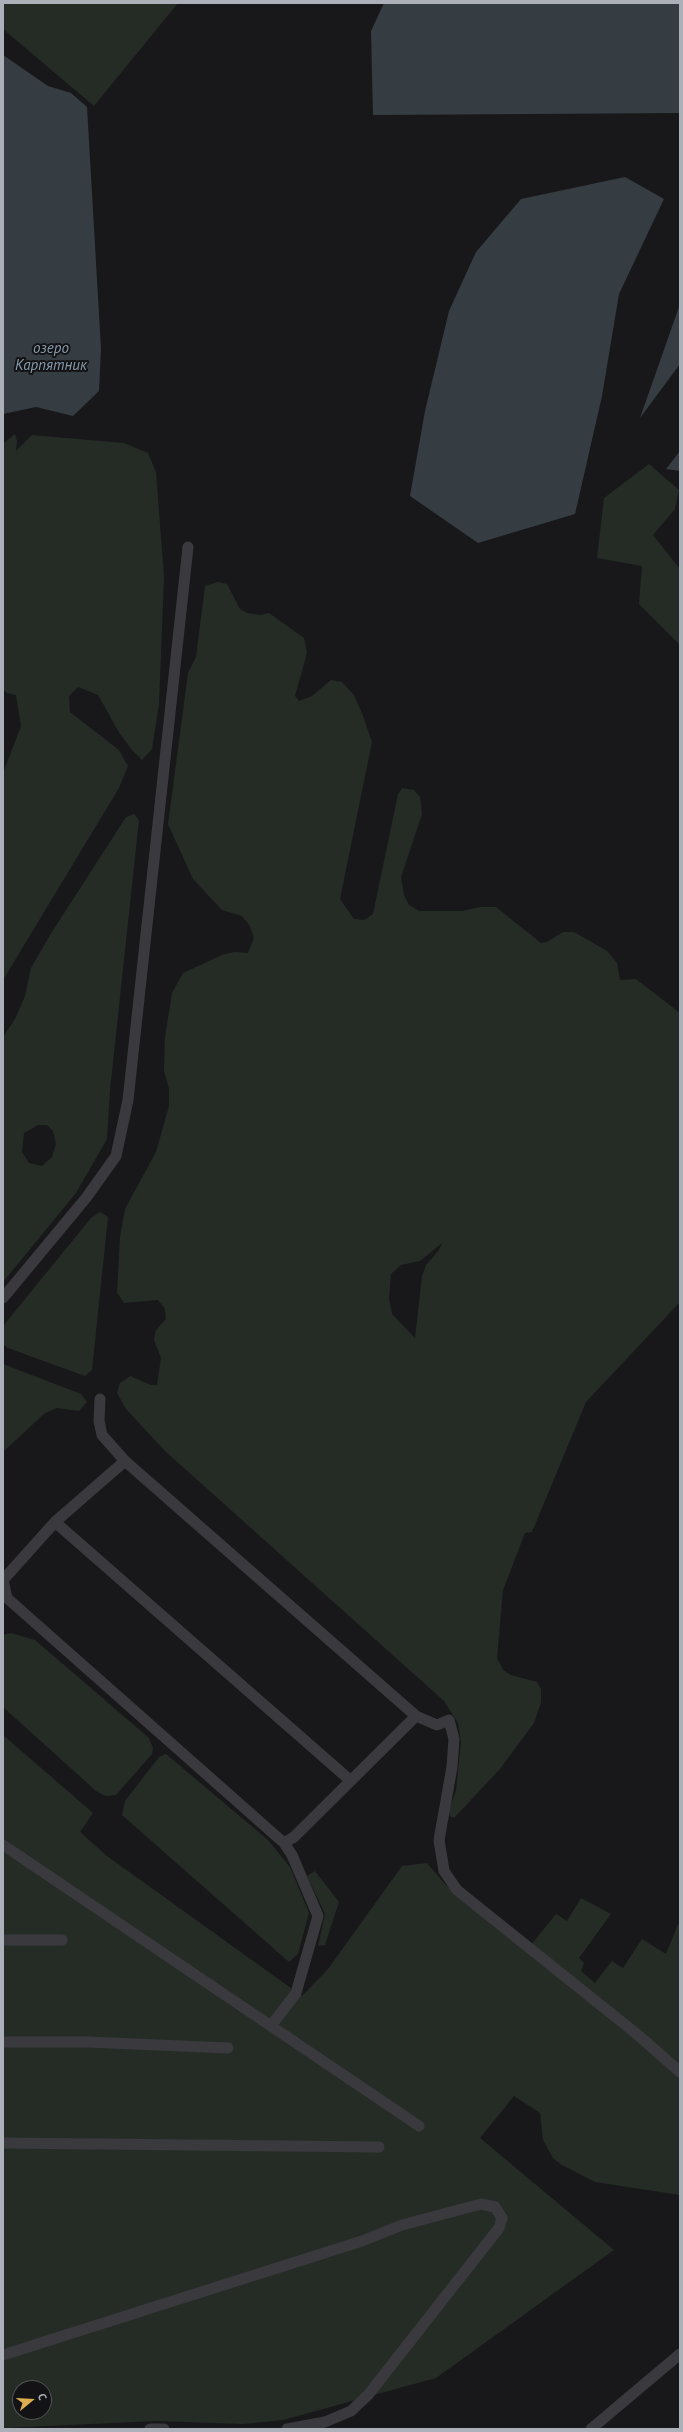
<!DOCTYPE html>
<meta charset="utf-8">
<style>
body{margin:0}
#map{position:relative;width:683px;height:2432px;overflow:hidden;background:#18181a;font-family:"PT Sans",sans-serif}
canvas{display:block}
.frame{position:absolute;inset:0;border:4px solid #acb0b8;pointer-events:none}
.north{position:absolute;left:12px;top:2380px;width:40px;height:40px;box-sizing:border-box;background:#131315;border:1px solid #505256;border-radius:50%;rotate:72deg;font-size:11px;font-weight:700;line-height:16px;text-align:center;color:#acb0b8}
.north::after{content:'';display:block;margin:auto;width:14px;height:18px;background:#dcae4e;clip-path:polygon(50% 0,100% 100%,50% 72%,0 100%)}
</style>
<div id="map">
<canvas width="683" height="2432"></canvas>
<div class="frame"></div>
<div class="north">С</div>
</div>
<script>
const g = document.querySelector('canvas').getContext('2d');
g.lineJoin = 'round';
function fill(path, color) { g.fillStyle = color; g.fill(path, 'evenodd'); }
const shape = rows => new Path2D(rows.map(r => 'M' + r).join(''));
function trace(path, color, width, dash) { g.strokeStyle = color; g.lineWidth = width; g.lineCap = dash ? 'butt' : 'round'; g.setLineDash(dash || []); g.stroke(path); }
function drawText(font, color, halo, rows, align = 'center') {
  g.font = font + ' "PT Sans",sans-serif'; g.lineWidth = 4; g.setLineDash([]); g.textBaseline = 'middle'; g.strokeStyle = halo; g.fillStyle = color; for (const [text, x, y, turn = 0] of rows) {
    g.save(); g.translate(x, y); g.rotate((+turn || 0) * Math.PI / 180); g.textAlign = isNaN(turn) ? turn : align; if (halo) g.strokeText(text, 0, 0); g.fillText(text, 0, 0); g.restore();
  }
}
const green = shape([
 [3,3,178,3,94,106,3,29],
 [15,434,17,441,16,451,32,435,124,443,148,453,156,472,164,577,159,704,152,749,142,760,132,750,120,734,98,695,78,687,69,696,70,712,119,750,128,766,119,788,3,980,3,773,21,726,16,695,7,693,3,689,3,444],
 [649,464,679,490,675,509,653,535,680,569,680,645,639,604,642,566,597,558,604,498],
 [218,582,227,584,240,609,247,613,260,615,269,613,304,638,307,653,295,696,299,701,312,696,331,680,342,682,354,695,363,716,372,742,340,899,354,919,364,920,373,914,398,794,402,788,414,790,420,797,422,814,401,877,404,895,409,905,419,911,462,911,480,907,496,907,541,943,547,942,563,932,574,932,607,951,617,963,620,980,636,979,680,1013,680,1302,586,1402,532,1532,525,1533,503,1590,497,1658,503,1670,511,1675,537,1682,541,1689,541,1702,534,1723,500,1769,454,1818,450,1816,449,1809,456,1791,461,1742,458,1723,444,1701,165,1451,126,1409,117,1393,120,1383,130,1376,151,1385,157,1385,161,1358,154,1340,156,1330,166,1319,165,1309,158,1300,124,1303,117,1293,120,1237,125,1209,156,1152,169,1106,169,1089,164,1071,165,1037,172,993,183,973,222,955,234,952,248,953,254,938,250,926,242,916,222,910,193,879,168,824,188,673,196,657,205,586],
 [442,1243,439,1250,426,1265,422,1276,415,1338,392,1314,389,1299,391,1274,401,1265,420,1261],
 [134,814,139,820,110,1090,107,1139,76,1193,3,1282,3,1037,15,1019,25,996,31,968,50,935,126,817],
 [38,1125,47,1125,53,1131,56,1144,52,1157,42,1166,29,1163,22,1152,24,1133],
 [100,1212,108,1217,92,1370,85,1376,8,1348,3,1344,3,1326,91,1218],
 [3,1364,81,1394,87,1402,79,1411,57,1408,45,1413,3,1452],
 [11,1633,35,1640,149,1738,153,1748,152,1754,116,1795,106,1796,96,1791,3,1707,3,1635],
 [3,1735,93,1813,80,1832,107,1856,302,1996,328,1969,402,1866,427,1863,445,1884,526,1951,556,1914,567,1921,581,1898,611,1914,579,1958,584,1963,581,1971,595,1983,612,1961,623,1968,642,1939,666,1954,678,1924,680,1925,680,2195,595,2182,562,2165,553,2158,543,2140,540,2113,514,2096,480,2138,614,2250,436,2378,283,2420,243,2424,157,2421,3,2428],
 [20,2388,44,2388,44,2412,20,2412],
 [166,1754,268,1840,290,1867,309,1913,298,1954,289,1962,122,1815,125,1801,159,1757],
 [315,1871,339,1902,325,1945,318,1946,325,1914,307,1876]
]);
const water = shape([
 [384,3,680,3,680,113,373,115,371,31],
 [3,55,48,86,71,93,87,107,101,349,99,391,73,416,36,407,3,414],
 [625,177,664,199,619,294,602,396,575,514,478,543,410,496,425,411,449,311,476,252,521,199],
 [680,304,680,364,640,418],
 [680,451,680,471,666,469]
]);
const street = shape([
 [3,1298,86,1198,116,1156,128,1100,188,547],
 [100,1399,99,1421,102,1435,125,1461,55,1522,3,1580,7,1598,284,1843,292,1855,318,1916,296,1993,271,2026],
 [125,1461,416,1716,294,1837,284,1843],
 [55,1522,351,1781],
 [416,1716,437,1725,449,1720,454,1739,452,1767,439,1840,444,1871,457,1890,638,2035,680,2072],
 [3,1845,419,2126],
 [3,1940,62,1940],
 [3,2042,88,2042,228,2048],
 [3,2143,379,2147],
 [3,2355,362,2241,402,2225,481,2204,495,2207,502,2218,499,2228,368,2395,351,2411,325,2422,287,2429],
 [150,2429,164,2429],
 [591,2429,680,2354]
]);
const waterNames = [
 ["озеро",51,349],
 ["Карпятник",51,366]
];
fill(green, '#252c26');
fill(water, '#353d43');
trace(street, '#3a3a3e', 11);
drawText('italic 15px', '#889cae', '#131315', waterNames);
</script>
